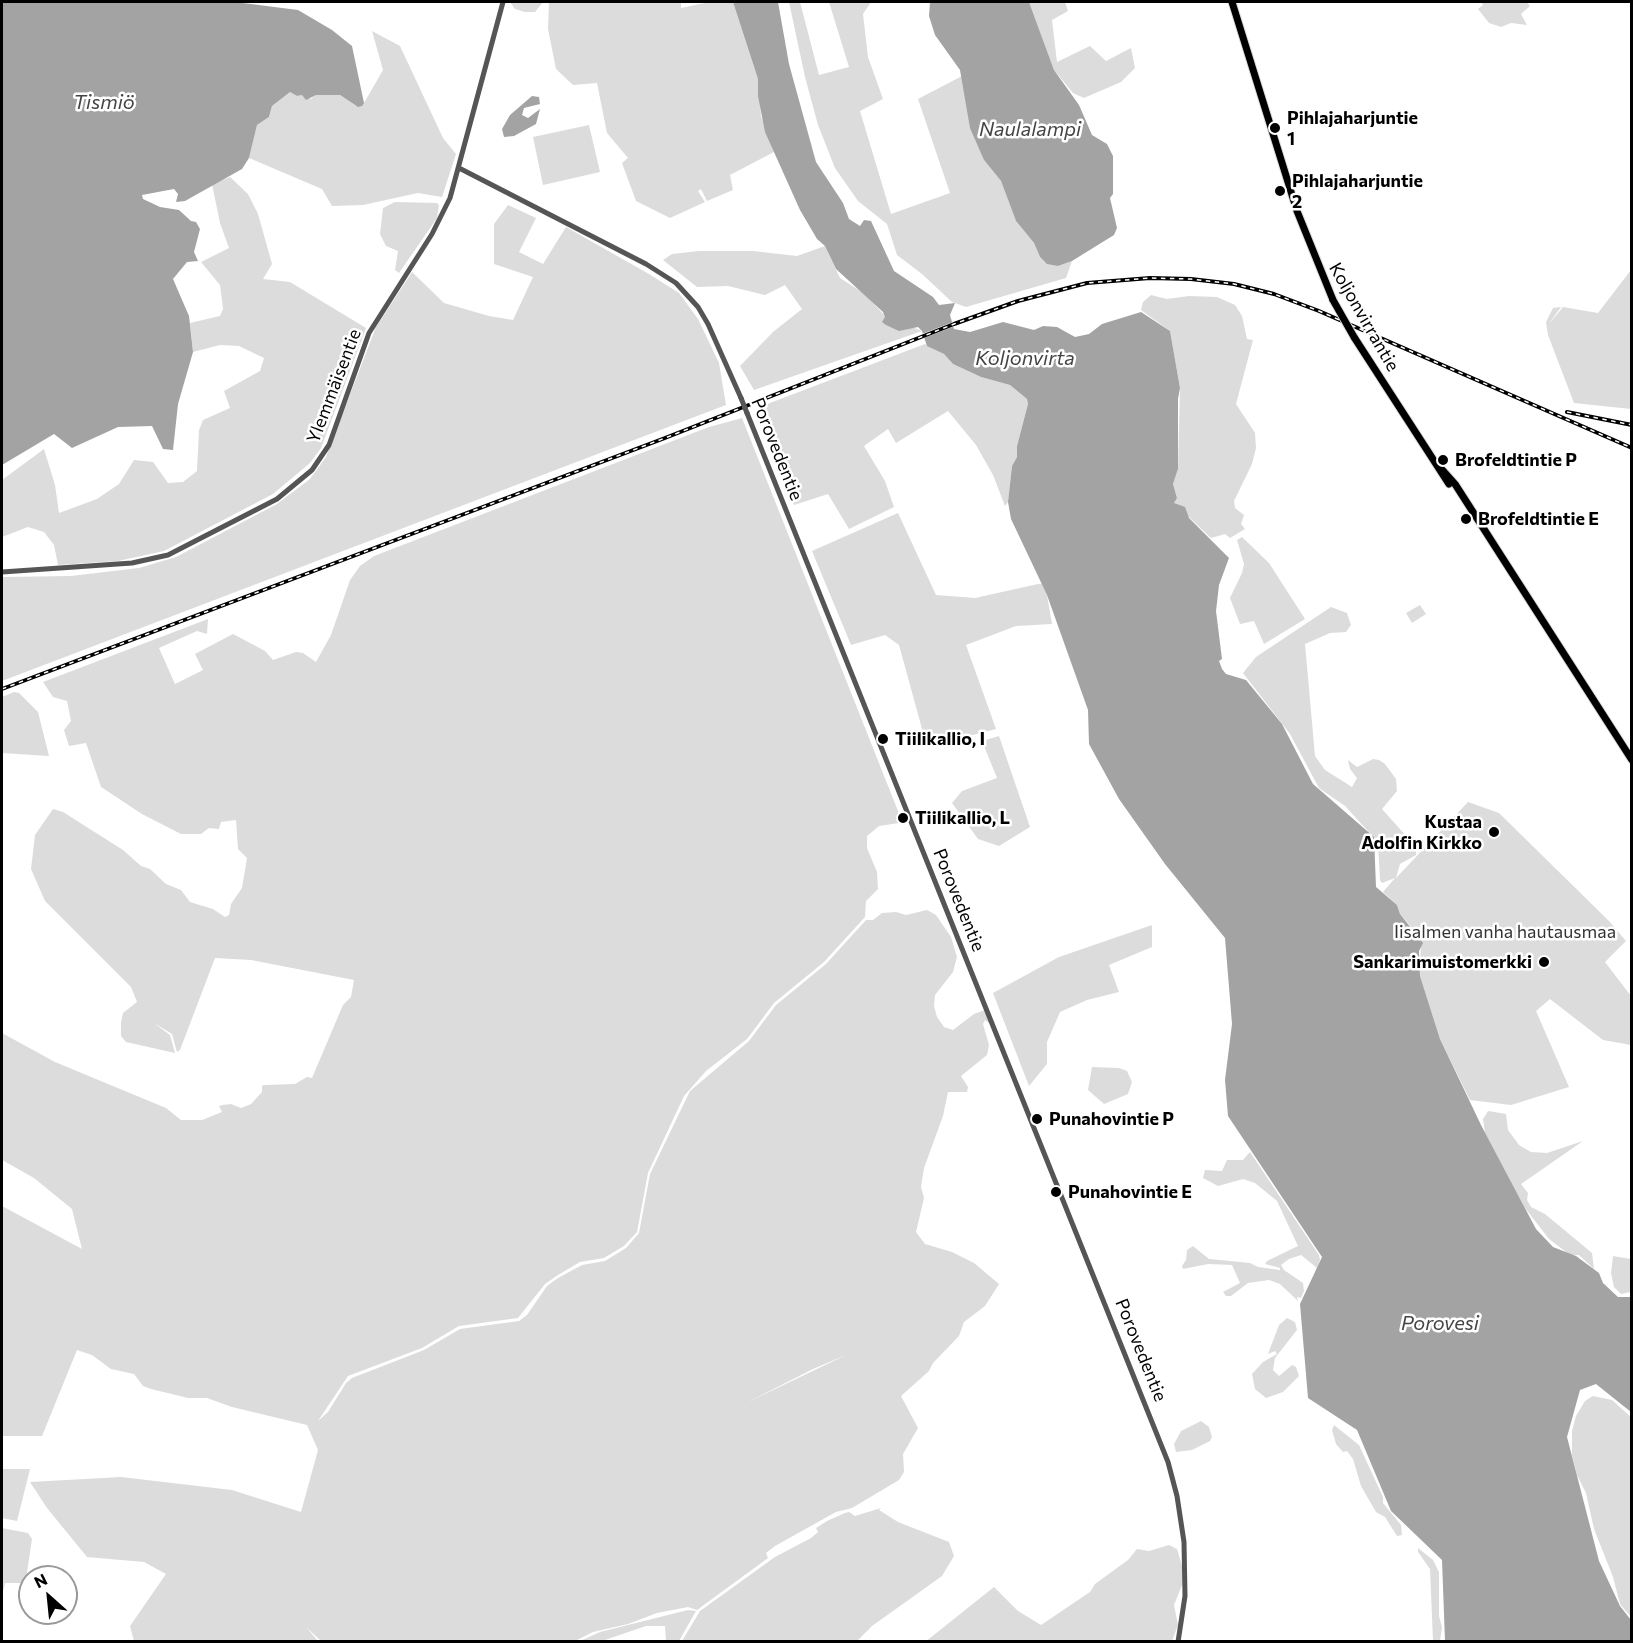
<!DOCTYPE html>
<meta charset="utf-8">
<style>
body{margin:0}
#map{position:relative;width:1633px;height:1643px;overflow:hidden;background:#fff;font-family:Commissioner,sans-serif}
canvas{display:block}
.frame{position:absolute;inset:0;border:3px solid #000;pointer-events:none}
.north{position:absolute;left:18px;top:1565px;width:60px;height:60px;box-sizing:border-box;background:#fff;border:2px solid #999;border-radius:50%;rotate:333deg;font-size:16px;font-weight:700;line-height:24px;text-align:center;color:#000}
.north::after{content:'';display:block;margin:auto;width:21px;height:27px;background:#000;clip-path:polygon(50% 0,100% 100%,50% 72%,0 100%)}
</style>
<div id="map">
<canvas width="1633" height="1643"></canvas>
<div class="frame"></div>
<div class="north">N</div>
</div>
<script>
const g = document.querySelector('canvas').getContext('2d');
g.lineJoin = 'round';
function fill(path, color) { g.fillStyle = color; g.fill(path, 'evenodd'); }
const shape = rows => new Path2D(rows.map(r => 'M' + r).join(''));
function trace(path, color, width, dash) { g.strokeStyle = color; g.lineWidth = width; g.lineCap = dash ? 'butt' : 'round'; g.setLineDash(dash || []); g.stroke(path); }
function drawText(font, color, halo, rows, align = 'center') {
  g.font = font + ' Commissioner,sans-serif'; g.lineWidth = 5; g.setLineDash([]); g.textBaseline = 'middle'; g.strokeStyle = halo; g.fillStyle = color; for (const [text, x, y, turn = 0] of rows) {
    g.save(); g.translate(x, y); g.rotate((+turn || 0) * Math.PI / 180); g.textAlign = isNaN(turn) ? turn : align; if (halo) g.strokeText(text, 0, 0); g.fillText(text, 0, 0); g.restore();
  }
}
const green = shape([
 [510,2,543,2,535,12,525,12,515,9],
 [549,2,681,2,681,8,709,2,733,2,758,79,761,116,774,152,730,175,733,190,707,201,701,189,698,191,705,202,670,218,636,201,622,163,628,158,607,133,597,83,573,85,556,69,548,29],
 [789,2,800,2,819,75,849,67,829,2,871,2,863,14,868,57,883,99,860,111,891,214,950,193,918,99,962,76,984,160,1001,181,1016,221,1034,243,1040,257,1045,262,1058,266,1072,261,1066,278,966,307,952,302,922,274,897,255,887,224,858,201,835,168,818,125,805,77],
 [1029,2,1065,2,1068,11,1052,20,1057,62,1090,46,1106,61,1131,48,1135,68,1121,82,1084,98,1073,93,1054,70],
 [1481,2,1527,2,1530,6,1521,14,1527,25,1511,23,1501,27,1489,23,1478,9,1483,5],
 [372,31,400,46,443,138,456,154,442,197,418,193,363,205,332,206,322,189,249,158,257,125,269,117,272,106,290,92,297,96,302,95,311,99,315,95,323,94,340,95,356,106,364,103,383,70],
 [589,125,600,172,543,185,533,137],
 [230,177,248,194,258,214,272,264,263,279,290,282,366,328,321,448,310,463,273,494,164,551,118,561,58,565,54,545,44,532,28,527,2,537,2,480,44,449,55,485,59,513,97,499,119,484,134,460,153,462,168,483,183,482,197,471,199,430,203,420,230,408,224,391,260,371,264,358,239,346,220,345,193,352,190,323,220,316,223,309,220,285,201,262,229,248,220,223,212,184],
 [395,202,437,203,439,205,437,218,399,273,395,270,398,251,386,246,380,234,383,208],
 [508,205,536,218,519,252,543,264,566,227,649,274,679,293,698,319,719,363,726,405,2,681,2,577,71,576,139,568,176,557,277,504,310,479,326,457,376,327,412,272,444,303,489,316,513,320,533,277,494,264,494,224],
 [825,246,840,278,865,294,886,317,922,331,754,390,740,366,773,332,802,309,785,285,765,295,728,286,697,287,663,260,672,254,699,251,753,251,797,256],
 [1631,270,1631,409,1574,403,1548,335,1546,322,1553,308,1561,307,1548,325,1563,307,1598,313],
 [1151,295,1167,299,1189,296,1217,297,1235,305,1242,316,1247,339,1253,340,1236,404,1255,433,1256,448,1252,464,1234,501,1235,508,1244,515,1241,524,1245,529,1230,538,1225,534,1211,538,1174,503,1177,498,1173,484,1178,469,1180,388,1170,331,1141,310,1143,302],
 [925,344,944,354,953,364,981,377,1010,385,1027,399,1028,404,1017,446,1017,457,1012,466,1008,502,1005,506,993,475,976,445,948,411,896,443,888,429,864,446,885,481,894,507,849,529,828,494,794,505,774,455,775,434,762,406],
 [742,418,898,811,899,823,879,826,867,836,867,848,877,872,878,889,866,901,865,917,824,962,774,1003,747,1039,706,1071,684,1096,648,1173,637,1232,624,1246,604,1258,580,1262,558,1275,545,1284,518,1318,459,1326,422,1348,348,1376,318,1421,328,1412,346,1383,352,1378,424,1350,460,1329,519,1321,527,1315,547,1286,558,1278,582,1265,605,1261,626,1248,639,1233,650,1174,690,1091,749,1041,776,1005,826,964,866,920,873,920,882,913,896,912,906,915,927,910,936,915,951,937,957,957,953,972,935,995,934,1006,937,1017,944,1027,953,1030,974,1014,985,1010,990,1024,985,1020,983,1024,989,1045,987,1055,961,1076,968,1087,967,1092,948,1092,943,1116,924,1168,921,1187,924,1198,916,1232,925,1244,952,1252,974,1263,999,1284,985,1306,964,1322,959,1336,933,1363,929,1371,901,1396,918,1428,903,1454,904,1472,899,1480,852,1508,836,1512,775,1546,766,1553,768,1558,697,1610,688,1607,657,1613,628,1624,593,1632,575,1641,321,1641,306,1627,318,1641,134,1641,130,1626,166,1574,144,1562,87,1557,47,1508,30,1482,121,1477,232,1490,301,1512,318,1450,307,1425,232,1407,207,1398,188,1398,151,1389,143,1386,134,1374,111,1369,92,1355,77,1350,42,1436,2,1436,2,1206,82,1249,72,1209,34,1178,2,1160,2,1033,55,1062,166,1108,181,1120,202,1120,222,1112,219,1106,223,1105,231,1104,241,1108,251,1104,262,1092,262,1086,264,1085,295,1084,307,1077,312,1078,343,1005,351,997,354,980,251,960,215,958,180,1050,177,1052,172,1034,154,1023,170,1035,175,1053,126,1042,121,1036,121,1022,123,1013,137,1002,131,987,45,901,31,869,35,835,53,809,63,812,123,850,141,866,150,869,166,884,181,890,190,902,213,909,225,917,229,915,231,904,242,888,247,858,238,849,236,820,221,822,219,829,209,828,201,834,181,834,142,814,101,787,86,743,69,746,64,730,71,721,67,701,53,697,43,682,208,619,207,634,197,631,159,648,175,684,203,670,195,654,233,634,265,651,273,660,296,652,303,653,316,662,331,635,350,580,360,566,374,556,709,427],
 [846,1355,746,1403,813,1369],
 [898,513,936,595,975,598,1038,584,1042,584,1047,595,1052,624,1016,626,966,645,996,729,927,747,899,645,885,635,851,645,812,551],
 [1242,537,1269,563,1305,619,1264,644,1254,621,1240,624,1230,598,1242,573,1244,564,1237,540],
 [1420,605,1426,614,1412,623,1406,613],
 [1331,607,1347,613,1351,625,1346,632,1330,633,1305,644,1315,756,1325,770,1352,787,1357,778,1350,769,1348,760,1357,767,1373,759,1379,760,1385,764,1396,779,1397,791,1382,809,1416,847,1416,855,1400,864,1396,878,1468,802,1499,813,1609,921,1626,941,1605,962,1631,996,1631,1045,1603,1040,1550,999,1536,1011,1569,1087,1511,1105,1470,1100,1440,1039,1420,976,1421,938,1400,914,1397,905,1383,892,1395,878,1382,883,1380,880,1378,842,1345,806,1319,788,1290,734,1243,673,1256,657],
 [14,692,19,693,38,712,49,756,2,753,2,697],
 [999,736,1030,827,999,846,978,839,952,803,962,791,997,778,982,741],
 [1152,925,1152,947,1109,965,1119,992,1087,1000,1060,1012,1047,1042,1047,1064,1029,1086,993,993,1059,957],
 [1092,1067,1119,1068,1127,1071,1132,1082,1128,1094,1104,1104,1088,1090],
 [1488,1111,1506,1114,1508,1130,1519,1145,1531,1152,1547,1153,1583,1141,1521,1184,1528,1193,1527,1200,1531,1207,1545,1214,1592,1253,1594,1269,1579,1255,1570,1255,1549,1239,1525,1208,1485,1133,1483,1119],
 [1250,1152,1319,1255,1320,1260,1317,1268,1301,1255,1289,1259,1281,1265,1284,1270,1303,1283,1304,1291,1301,1298,1297,1297,1298,1301,1280,1284,1269,1280,1248,1283,1231,1296,1226,1296,1223,1292,1240,1283,1232,1265,1208,1264,1183,1269,1182,1266,1186,1260,1187,1250,1193,1246,1209,1259,1250,1263,1258,1267,1280,1270,1280,1268,1265,1264,1267,1261,1298,1246,1277,1201,1255,1183,1243,1179,1218,1186,1203,1178,1205,1170,1222,1171,1227,1160,1243,1160],
 [1613,1256,1631,1259,1631,1292,1621,1294,1614,1287,1611,1273],
 [1287,1318,1295,1322,1297,1330,1275,1358,1273,1370,1279,1376,1292,1365,1296,1367,1299,1376,1283,1392,1266,1398,1255,1389,1252,1374,1263,1362,1277,1354,1275,1351,1268,1354,1279,1325],
 [1593,1396,1612,1400,1631,1417,1631,1617,1620,1604,1613,1577,1594,1529,1586,1493,1577,1475,1572,1455,1572,1431,1576,1416,1585,1401],
 [1201,1421,1209,1427,1212,1437,1210,1441,1192,1450,1176,1452,1174,1444,1181,1431],
 [1334,1425,1359,1445,1383,1497,1383,1503,1401,1525,1402,1535,1397,1536,1385,1517,1376,1512,1361,1486,1353,1459,1347,1451,1343,1452,1336,1444,1332,1430],
 [2,1469,30,1469,17,1521,2,1518],
 [881,1508,879,1510,898,1522,949,1542,954,1556,942,1576,872,1626,857,1641,682,1641,700,1611,775,1557,811,1538,818,1532,816,1528,827,1521,845,1513,849,1512,855,1516],
 [2,1528,28,1533,32,1539,26,1579,22,1583,5,1583,2,1596],
 [1169,1545,1177,1549,1182,1566,1182,1585,1174,1605,1178,1625,1172,1641,925,1642,994,1587,1018,1611,1041,1625,1090,1592,1095,1584,1128,1560,1137,1549,1149,1551],
 [1418,1548,1433,1560,1439,1572,1439,1616,1442,1627,1440,1641,1433,1641,1430,1569,1418,1552],
 [688,1610,696,1611,679,1641,666,1641,665,1626,646,1626,602,1641,580,1641,600,1632]
]);
const water = shape([
 [2,2,235,2,298,10,332,30,352,46,364,103,362,106,358,107,340,95,316,95,306,100,302,95,297,96,290,92,272,106,269,117,257,125,249,158,242,169,185,201,176,202,178,194,174,189,142,195,143,199,160,207,179,210,191,221,196,222,200,229,194,252,198,261,187,262,173,279,189,316,193,352,178,404,173,450,163,449,152,426,118,427,72,448,54,434,2,465],
 [733,2,778,2,789,64,816,162,843,203,849,219,860,226,864,220,871,221,894,271,933,297,939,305,955,303,950,315,954,329,970,332,1003,322,1034,330,1043,326,1057,327,1075,337,1089,334,1102,324,1141,312,1170,331,1180,388,1178,399,1178,469,1173,484,1177,498,1174,503,1185,507,1189,518,1229,558,1219,585,1216,611,1222,659,1219,661,1222,669,1226,674,1246,680,1282,724,1313,784,1374,837,1376,887,1397,905,1400,914,1423,943,1419,951,1420,976,1440,1039,1481,1125,1536,1229,1553,1247,1576,1256,1599,1273,1603,1283,1618,1297,1631,1297,1631,1412,1596,1384,1580,1390,1567,1437,1599,1561,1620,1606,1631,1620,1631,1641,1445,1641,1442,1560,1391,1511,1357,1430,1308,1398,1300,1304,1322,1257,1228,1116,1225,1080,1232,1024,1225,938,1165,864,1119,799,1089,744,1088,710,1047,595,1011,519,1008,502,1012,466,1017,457,1017,446,1028,404,1027,399,1010,385,981,377,953,364,944,354,927,346,922,331,918,327,899,331,886,325,882,322,885,317,883,312,836,269,825,246,817,239,800,210,765,132,758,96,758,79],
 [930,2,1029,2,1054,70,1079,105,1092,135,1107,144,1113,156,1113,194,1110,198,1117,228,1114,235,1072,261,1058,266,1047,264,1040,257,1034,243,1016,221,1001,181,984,160,970,128,960,70,935,35,929,16],
 [532,96,539,97,540,104,524,108,522,115,528,118,540,109,536,124,514,136,504,137,502,129,510,115]
]);
const pier = shape([
 [953,322,955,326,924,338,922,334]
]);
const minor = shape([
 [459,168,646,264,676,283,698,307,708,324,741,398],
 [747,413,1168,1462,1177,1496,1184,1542,1185,1596,1178,1642],
 [2,572,132,563,168,555,277,499,312,470,329,445,369,333,432,234,450,198,503,2]
]);
const major = shape([
 [1232,2,1297,211,1333,300],
 [1354,337,1449,484],
 [1438,465,1455,484,1632,760]
]);
const rail = shape([
 [1567,412,1632,425],
 [2,689,665,438,954,324,1018,301,1087,283,1150,278,1191,279,1234,284,1274,294,1319,311,1632,448]
]);
const minorBridge = shape([
 [741,398,747,413]
]);
const majorBridge = shape([
 [1333,300,1354,337]
]);
const markers = [
 [1275,128,6,"#000"],
 [1280,191,6,"#000"],
 [1443,460,6,"#000"],
 [1466,519,6,"#000"],
 [883,739,6,"#000"],
 [903,818,6,"#000"],
 [1494,832,6,"#000"],
 [1544,962,6,"#000"],
 [1037,1119,6,"#000"],
 [1056,1192,6,"#000"]
];
const poiNames = [
 ["Pihlajaharjuntie",1287,118],
 ["1",1287,139],
 ["Pihlajaharjuntie",1292,181],
 ["2",1292,202],
 ["Brofeldtintie P",1455,460],
 ["Brofeldtintie E",1478,519],
 ["Tiilikallio, I",895,739],
 ["Tiilikallio, L",915,818],
 ["Kustaa",1482,822,"right"],
 ["Adolfin Kirkko",1482,843,"right"],
 ["Sankarimuistomerkki",1532,962,"right"],
 ["Punahovintie P",1049,1119],
 ["Punahovintie E",1068,1192]
];
const streetNames = [
 ["Koljonvirrantie",1364,317,60],
 ["Ylemmäisentie",334,386,-69],
 ["Porovedentie",777,449,68],
 ["Porovedentie",959,900,68],
 ["Porovedentie",1141,1350,68]
];
const parkNames = [
 ["Iisalmen vanha hautausmaa",1505,932]
];
const waterNames = [
 ["Tismiö",104,102],
 ["Naulalampi",1030,129],
 ["Koljonvirta",1025,358],
 ["Porovesi",1440,1323]
];
fill(green, '#dcdcdc');
fill(water, '#a3a3a3');
fill(pier, '#fff');
trace(major, '#dbdbdb', 9);
trace(minor, '#555', 5);
trace(major, '#000', 7);
trace(rail, '#000', 4);
trace(rail, '#fff', 1.5, [4.5]);
trace(majorBridge, '#dbdbdb', 9, []);
trace(minorBridge, '#555', 5);
trace(majorBridge, '#000', 7);
for (const [x, y, r, color] of markers) { const dot = new Path2D(); dot.arc(x, y, r, 0, 2 * Math.PI); g.fillStyle = color; g.fill(dot); trace(dot, '#fff', 2); }
drawText('bold 18px', '#000', '#fff', poiNames, 'left');
drawText('18px', '#000', '#fff', streetNames);
drawText('18px', '#333', '#fff', parkNames);
drawText('italic 20px', '#444', '#fff', waterNames);
</script>
